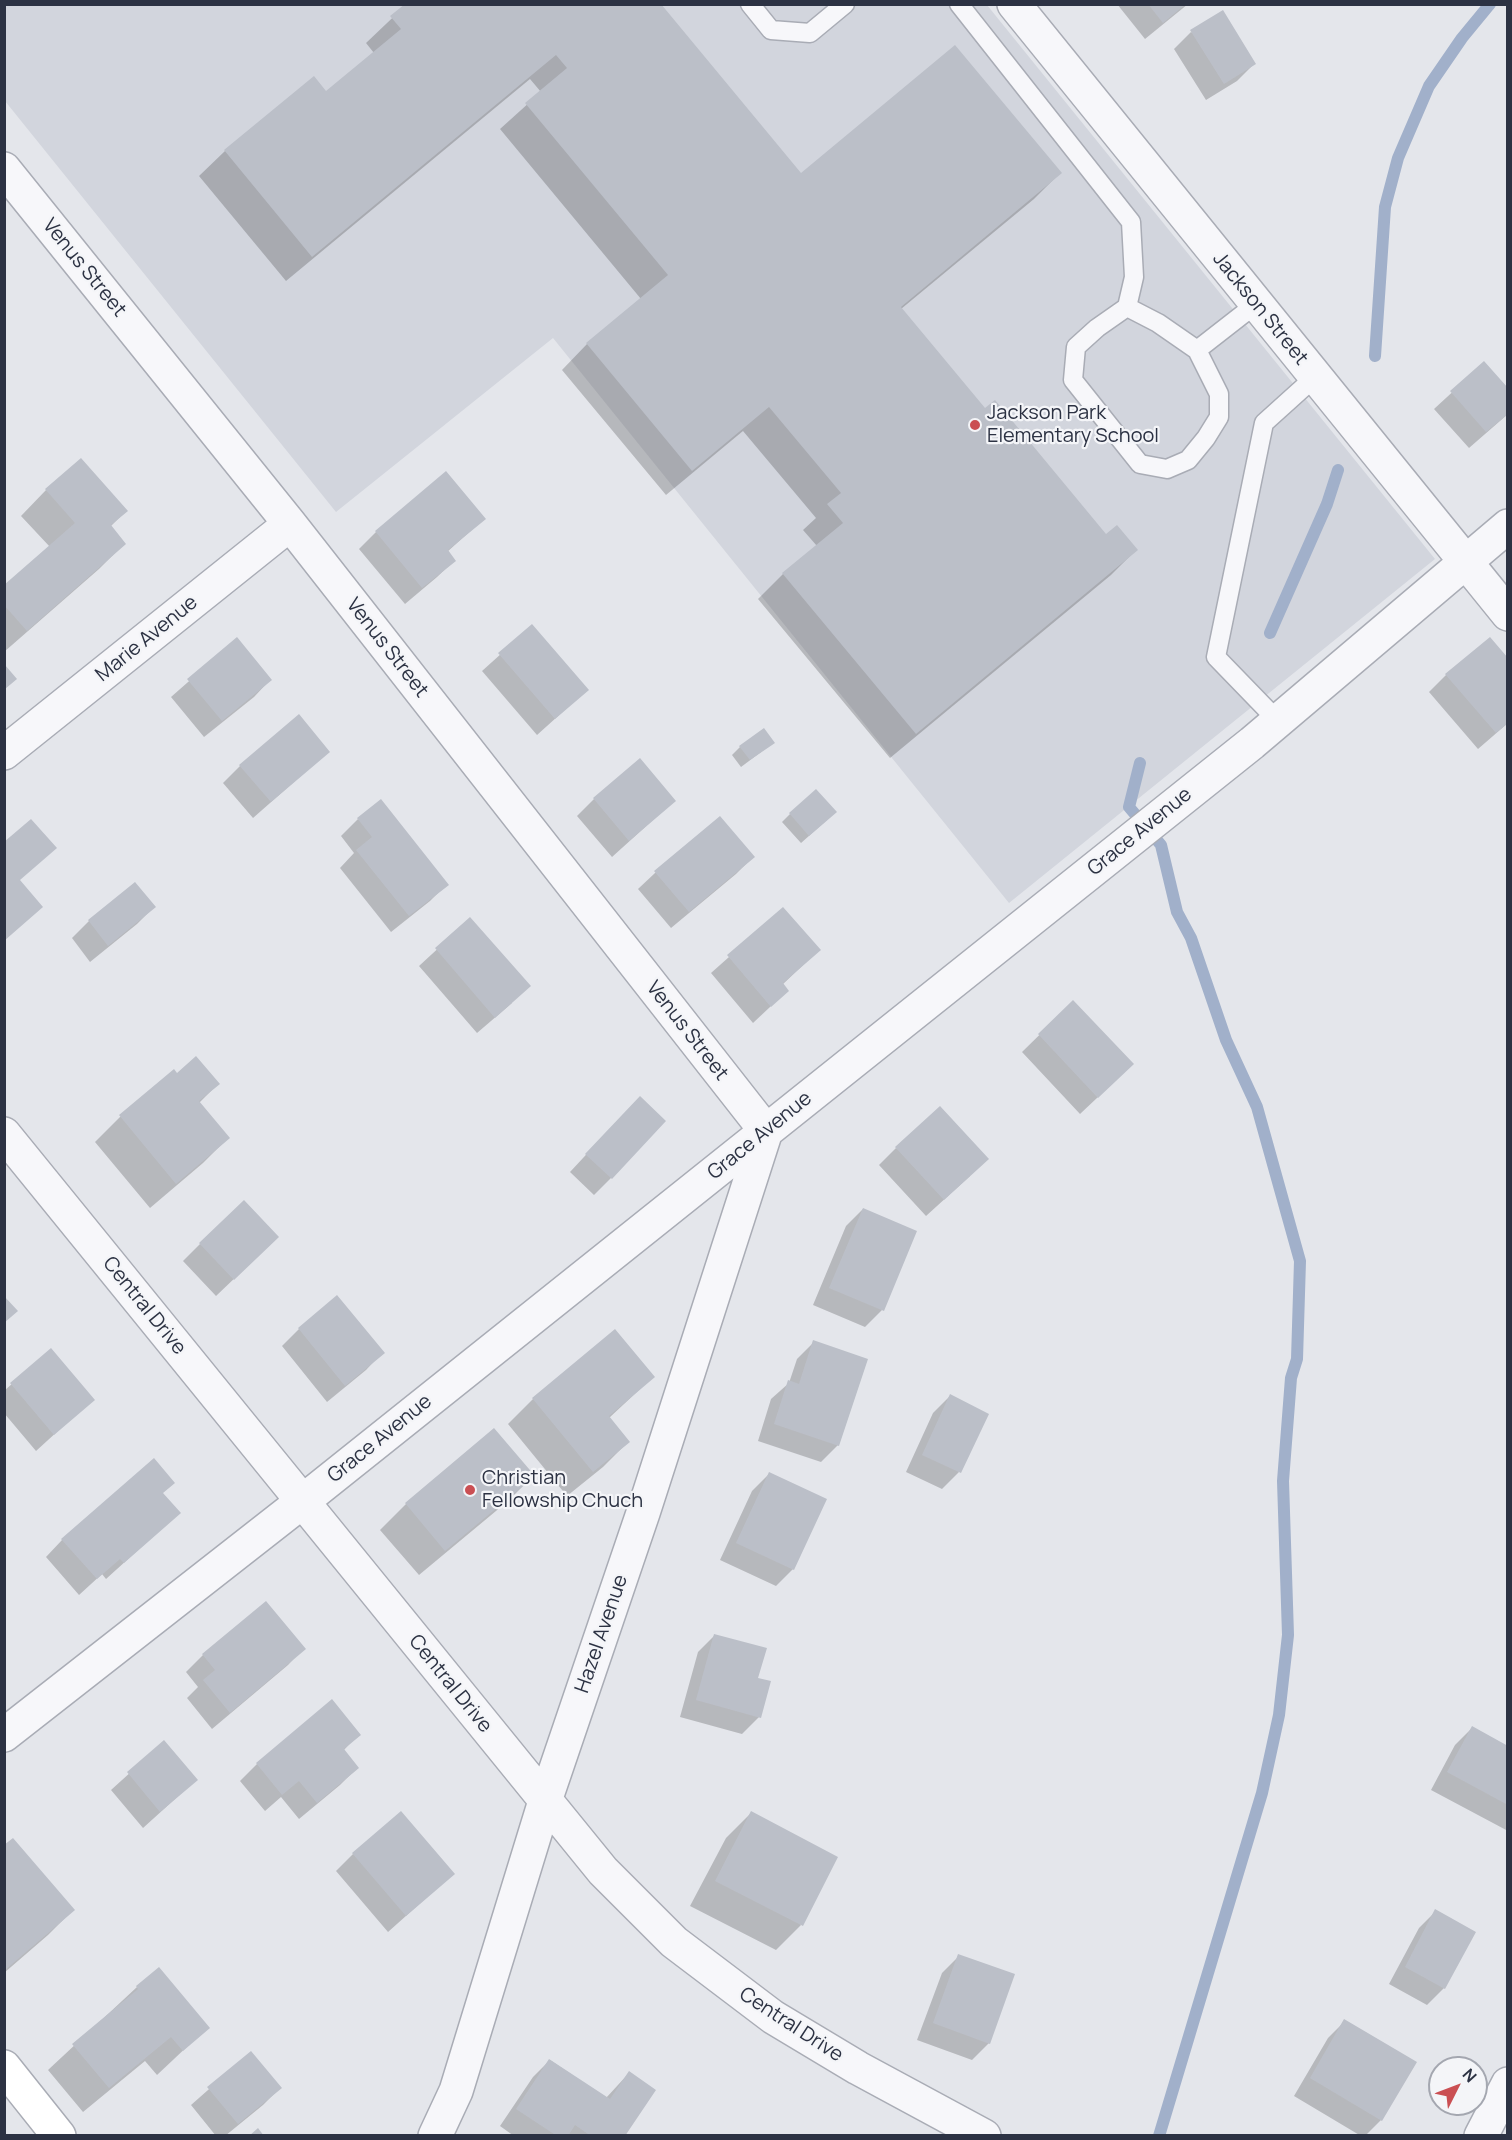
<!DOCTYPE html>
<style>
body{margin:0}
#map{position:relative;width:1512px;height:2140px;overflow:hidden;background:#e4e6eb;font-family:Manrope,sans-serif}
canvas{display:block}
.frame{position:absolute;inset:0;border:6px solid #2c3243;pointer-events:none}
.north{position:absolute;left:1428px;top:2056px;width:60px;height:60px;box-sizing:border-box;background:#f4f5f8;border:2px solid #a4a7b0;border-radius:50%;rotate:48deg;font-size:16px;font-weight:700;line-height:24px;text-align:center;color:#2c3243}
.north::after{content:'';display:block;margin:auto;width:21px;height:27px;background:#ca4f53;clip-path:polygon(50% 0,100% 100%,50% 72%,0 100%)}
</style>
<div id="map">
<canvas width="1512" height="2140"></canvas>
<div class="frame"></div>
<div class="north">N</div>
</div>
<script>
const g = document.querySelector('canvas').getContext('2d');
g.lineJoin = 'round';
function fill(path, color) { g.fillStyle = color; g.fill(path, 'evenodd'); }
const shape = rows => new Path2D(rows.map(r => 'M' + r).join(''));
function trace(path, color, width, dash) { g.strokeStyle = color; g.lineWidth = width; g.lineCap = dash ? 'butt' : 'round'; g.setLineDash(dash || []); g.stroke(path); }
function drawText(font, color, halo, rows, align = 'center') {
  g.font = font + ' Manrope,sans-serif'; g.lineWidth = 4.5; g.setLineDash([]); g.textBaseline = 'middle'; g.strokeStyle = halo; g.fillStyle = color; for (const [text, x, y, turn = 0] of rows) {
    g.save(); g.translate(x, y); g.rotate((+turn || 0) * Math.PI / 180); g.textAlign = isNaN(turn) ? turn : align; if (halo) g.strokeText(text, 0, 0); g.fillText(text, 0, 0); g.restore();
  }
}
const built = shape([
 [4,5,987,5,1435,559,1009,903,553,338,336,512,5,101]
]);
const shadow = shape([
 [407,4,659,4,801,175,1060,173,1034,199,901,309,984,410,1106,536,1136,550,1111,575,890,758,758,599,783,574,817,546,803,530,816,518,743,431,666,495,562,370,587,344,641,299,500,129,541,92,530,79,286,281,199,176,225,151,314,78,326,93,374,53,366,43],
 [1117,4,1188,4,1145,39],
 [1191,32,1254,64,1237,81,1206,100,1174,49],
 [1484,363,1508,414,1469,448,1434,409],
 [46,490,126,511,110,527,124,544,99,569,4,652,4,587,50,547,21,516],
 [484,519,447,552,454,561,437,577,405,604,359,549,376,532],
 [532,626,587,690,537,735,482,671],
 [237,639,270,680,254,697,204,737,171,697],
 [1508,660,1508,723,1478,749,1429,692,1446,675],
 [773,743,741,767,732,755,740,747],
 [328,752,253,818,223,783,240,766],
 [594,799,674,801,612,857,577,816],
 [790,814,827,820,801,843,782,822],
 [720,818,753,857,736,874,671,928,638,889,655,873],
 [358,819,447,884,430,901,391,932,340,868,354,853,341,836],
 [135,884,154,907,137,924,90,962,72,938,89,921],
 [783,909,819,950,782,985,787,991,753,1023,711,973],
 [470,919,512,1003,477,1033,419,966],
 [1073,1002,1115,1081,1080,1114,1022,1052],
 [174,1071,177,1075,218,1084,199,1103,228,1138,203,1163,150,1208,95,1142,120,1117],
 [623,1115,611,1178,594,1195,570,1172],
 [896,1148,970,1176,926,1216,879,1165],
 [863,1209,882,1310,865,1327,813,1305,846,1226],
 [200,1244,260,1254,216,1296,183,1261],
 [299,1329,382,1353,366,1370,327,1402,282,1346],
 [814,1342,838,1445,821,1462,758,1441,771,1399,789,1383,797,1359],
 [50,1350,93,1399,36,1451,4,1413,4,1391],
 [653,1377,609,1418,628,1442,603,1467,567,1496,508,1424,533,1399],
 [950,1396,959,1472,942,1489,906,1472,933,1413],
 [494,1430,533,1476,508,1501,419,1575,380,1530,406,1504],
 [769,1474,793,1569,776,1586,720,1560,752,1491],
 [162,1494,179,1513,106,1579,102,1574,79,1595,46,1557,62,1540],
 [266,1603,304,1648,288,1665,212,1729,187,1698,198,1687,186,1672,203,1655],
 [715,1635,756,1679,759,1717,742,1734,680,1717,698,1652],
 [1472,1728,1508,1748,1508,1831,1431,1790,1455,1745],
 [359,1734,343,1751,357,1768,340,1785,299,1819,281,1797,265,1811,240,1781,257,1764],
 [164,1742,196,1780,143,1828,111,1790],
 [751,1813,801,1925,776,1950,690,1906,726,1838],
 [4,1847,73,1910,48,1935,4,1973],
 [353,1854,453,1874,388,1932,336,1871],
 [1436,1911,1444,1988,1427,2005,1389,1984,1419,1928],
 [959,1956,989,2043,972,2060,917,2040,942,1973],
 [137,1987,208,2027,157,2075,145,2061,83,2112,48,2070],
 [1345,2021,1381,2120,1365,2136,1361,2136,1294,2096,1328,2038],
 [250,2053,280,2088,263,2105,225,2136,216,2136,191,2105],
 [550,2060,606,2098,629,2073,623,2136,514,2136,500,2126,533,2077]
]);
const stream = shape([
 [1375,356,1385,207,1398,158,1429,86,1462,38,1490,4],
 [1270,633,1327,504,1338,470],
 [1140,763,1129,807,1161,845,1177,912,1191,938,1226,1040,1257,1107,1300,1261,1297,1359,1291,1378,1283,1481,1288,1635,1279,1715,1262,1793,1159,2136]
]);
const building = shape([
 [405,4,661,4,801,173,955,45,1062,173,901,307,985,408,995,400,1106,534,1117,525,1138,550,916,734,782,573,843,523,827,504,841,493,769,407,692,471,586,343,668,275,525,103,567,68,556,55,312,257,224,150,314,76,326,91,401,29,390,16],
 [1148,4,1186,4,1163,23],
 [1223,10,1256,64,1224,84,1190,30],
 [1484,361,1508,388,1508,414,1486,432,1450,391],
 [81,458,128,511,111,525,126,544,27,631,4,605,4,585,75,523,45,489],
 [446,471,486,519,448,550,456,561,422,588,375,531],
 [532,624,589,690,555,719,498,653],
 [237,637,272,680,222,721,187,679],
 [1490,637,1508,658,1508,723,1496,733,1445,674],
 [5,665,17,679,5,689],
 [299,714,330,752,271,802,239,765],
 [764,728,775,743,750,760,739,746],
 [640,758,676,801,629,841,593,798],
 [816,789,837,812,809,836,789,813],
 [381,799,449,885,409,916,356,850,372,837,357,818],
 [720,816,755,857,689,912,654,871],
 [31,819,57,848,20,880,43,907,4,941,4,842],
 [135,882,156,907,108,946,88,920],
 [783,907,821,950,783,983,789,991,771,1007,727,955],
 [470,917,531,986,495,1018,435,948],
 [1073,1000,1134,1064,1098,1098,1038,1034],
 [196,1056,220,1084,199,1101,230,1138,176,1184,119,1115,174,1069,177,1073],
 [640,1096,666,1121,612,1179,585,1154],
 [940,1106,989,1159,944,1200,895,1147],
 [244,1200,279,1237,234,1280,199,1243],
 [863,1208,917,1231,884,1311,829,1288],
 [337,1295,385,1353,345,1386,298,1328],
 [4,1296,18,1311,4,1323],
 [615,1329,655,1377,609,1416,630,1442,593,1472,532,1398],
 [813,1340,868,1359,839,1446,774,1424,788,1380,799,1384],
 [51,1348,95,1400,54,1435,10,1383],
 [950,1394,989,1414,961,1473,922,1455],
 [494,1428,535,1476,445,1551,405,1503],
 [154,1458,175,1483,163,1493,181,1513,124,1563,120,1559,97,1579,61,1539],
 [769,1472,827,1499,794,1570,736,1543],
 [266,1601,306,1649,230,1713,203,1680,215,1670,202,1654],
 [714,1634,767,1648,758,1678,771,1681,761,1718,696,1700],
 [332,1699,361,1735,344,1749,359,1768,317,1803,299,1781,282,1795,256,1763],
 [1472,1726,1508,1746,1508,1805,1447,1772],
 [164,1740,198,1780,160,1812,127,1772],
 [401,1811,455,1874,406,1916,352,1853],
 [751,1811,838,1857,803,1926,715,1881],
 [13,1838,75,1910,4,1971,4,1845],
 [1435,1909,1476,1932,1445,1989,1405,1967],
 [958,1954,1015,1974,990,2044,933,2023],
 [159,1967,210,2028,183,2051,171,2037,109,2088,72,2044,138,1989,136,1986],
 [1344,2019,1417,2062,1382,2121,1310,2078],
 [251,2051,282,2088,238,2124,207,2087],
 [549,2059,610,2099,629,2071,656,2090,625,2136,591,2136,575,2125,568,2136,557,2136,516,2109],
 [258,2128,264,2136,249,2136]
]);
const lane = shape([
 [750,4,771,30,810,33,845,4],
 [959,4,1131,222,1134,277,1127,307,1097,328,1076,347,1073,380,1140,464,1167,469,1188,460,1206,438,1219,417,1219,394,1197,350,1256,304],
 [1127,307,1158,323,1197,350],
 [1278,721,1216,657,1264,423,1315,377]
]);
const street = shape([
 [1014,4,1508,614],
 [4,169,290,524,766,1131,643,1513,545,1801,456,2091,435,2136],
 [4,753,290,524],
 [4,1134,603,1871,674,1942,773,2017,858,2068,984,2136],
 [4,1735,303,1501,1252,743,1508,526],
 [1481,2136,1508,2084]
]);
const secondary = shape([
 [4,2067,59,2136]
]);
const markers = [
 [975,425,6,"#ca4f53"],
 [470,1490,6,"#ca4f53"]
];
const streetNames = [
 ["Venus Street",84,268,51],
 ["Jackson Street",1260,309,51],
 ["Marie Avenue",147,639,-39],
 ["Venus Street",387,648,52],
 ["Grace Avenue",1140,832,-39],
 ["Venus Street",687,1031,52],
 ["Grace Avenue",760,1136,-39],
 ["Central Drive",144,1306,51],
 ["Grace Avenue",380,1439,-39],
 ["Hazel Avenue",602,1634,-71],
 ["Central Drive",450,1684,51],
 ["Central Drive",791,2025,33]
];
const poiNames = [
 ["Jackson Park",987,413],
 ["Elementary School",987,436],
 ["Christian",482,1478],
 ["Fellowship Chuch",482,1501]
];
fill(built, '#d2d5dd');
fill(shadow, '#0003');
trace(stream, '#a1b0ca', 12);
fill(building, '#bbbfc8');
trace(lane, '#a9acb5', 21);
trace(street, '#a9acb5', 36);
trace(secondary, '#a9acb5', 36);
trace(lane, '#f7f7fa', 18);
trace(street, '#f7f7fa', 33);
trace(secondary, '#fff', 33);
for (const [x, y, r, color] of markers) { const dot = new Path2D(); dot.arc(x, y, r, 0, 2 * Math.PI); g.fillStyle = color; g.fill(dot); trace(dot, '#f4f5f8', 2); }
drawText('20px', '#2c3243', '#f4f5f8', streetNames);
drawText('20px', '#2c3243', '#f4f5f8', poiNames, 'left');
</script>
